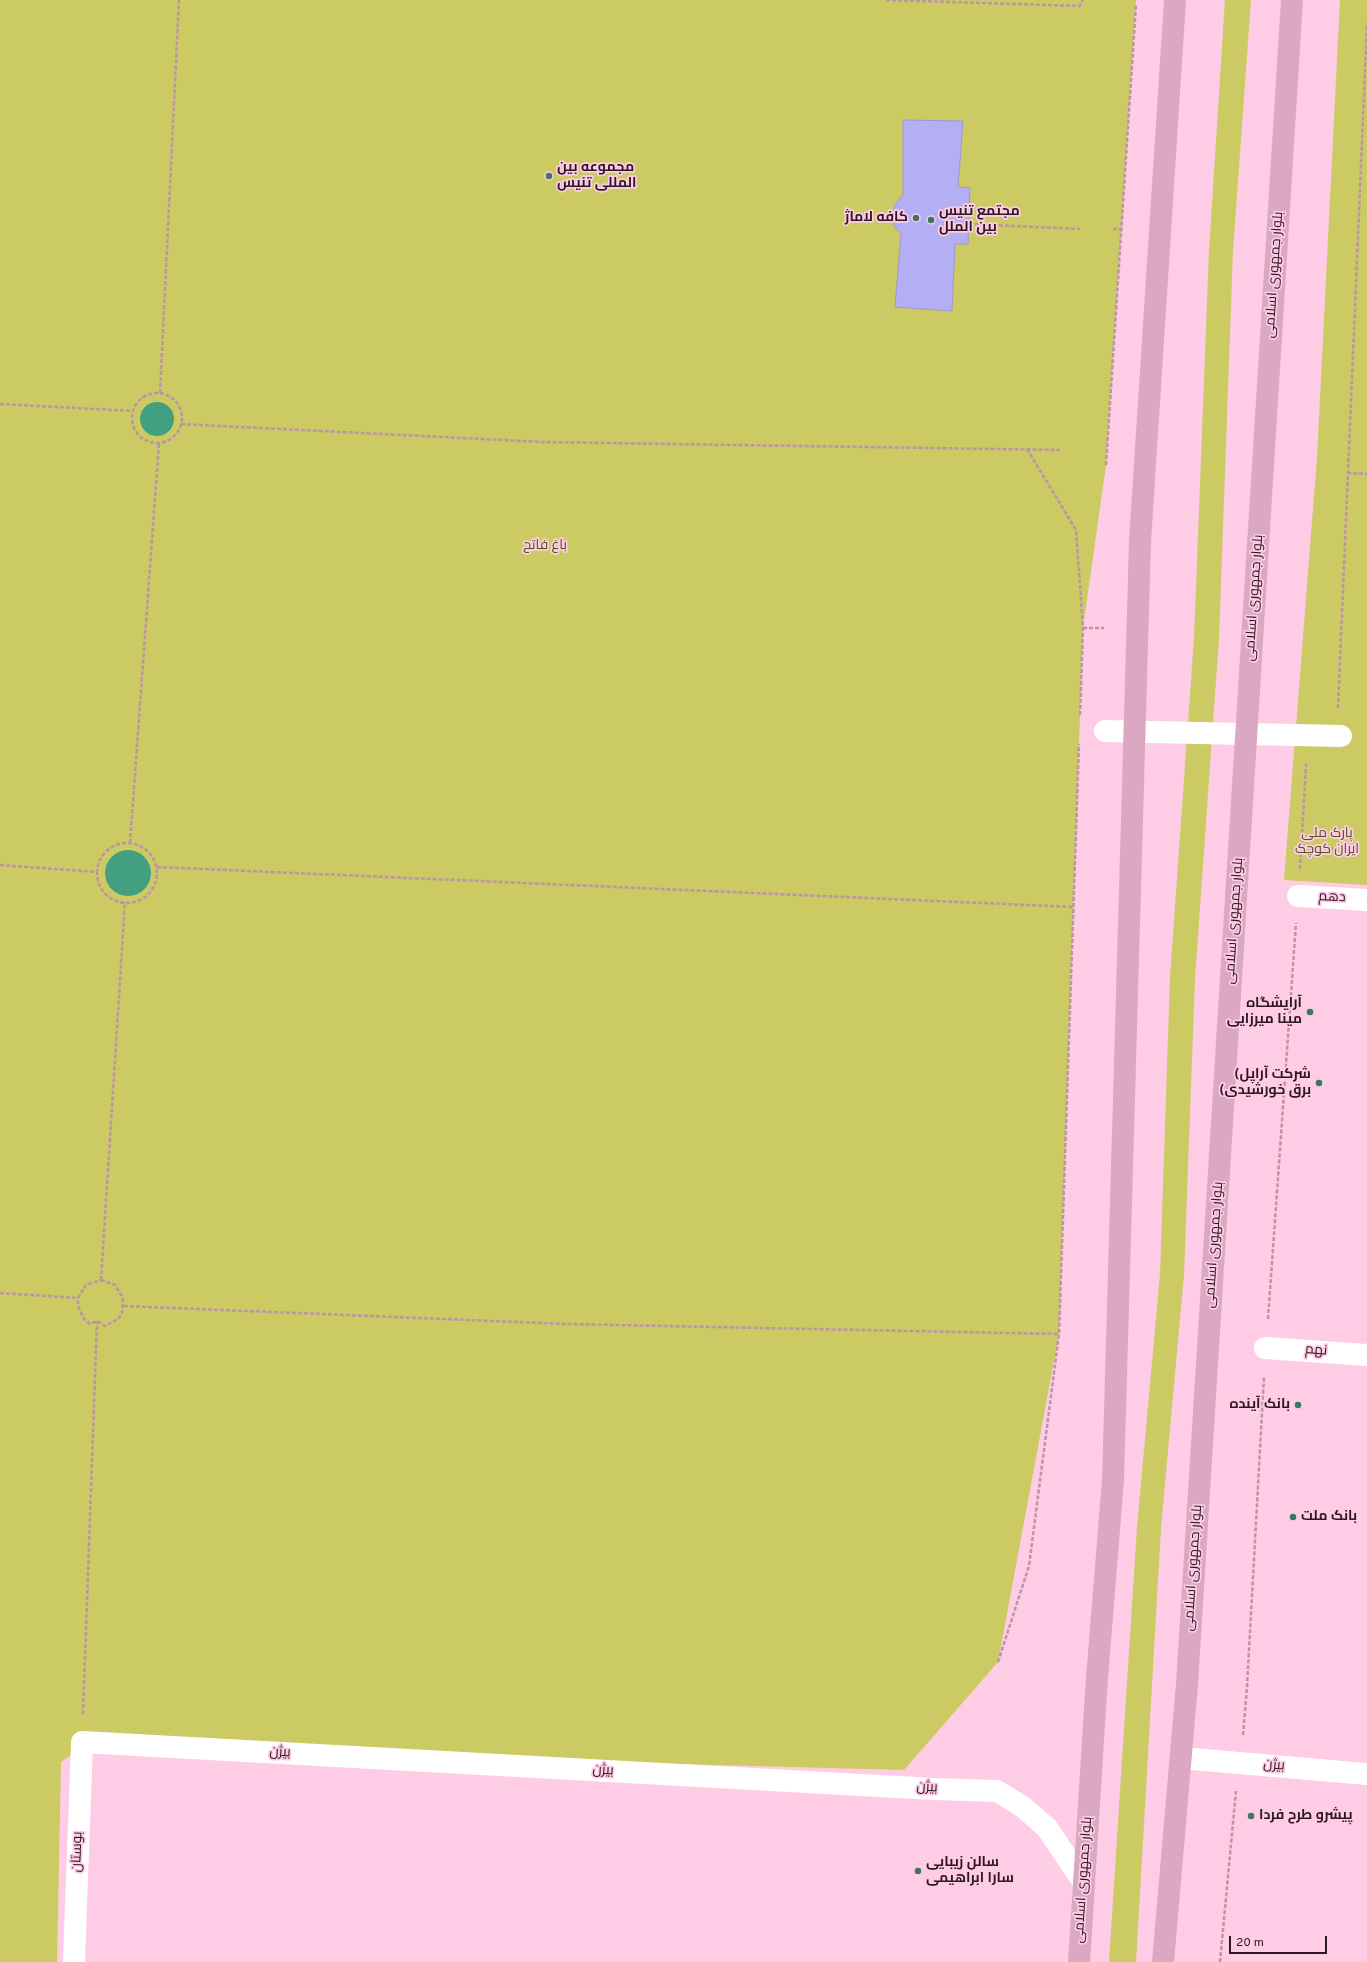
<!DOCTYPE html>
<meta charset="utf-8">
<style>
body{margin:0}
#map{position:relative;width:1367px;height:1962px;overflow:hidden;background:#fecce4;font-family:Overpass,sans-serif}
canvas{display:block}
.scale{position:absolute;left:1229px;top:1936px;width:98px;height:18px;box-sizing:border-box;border:2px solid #2d1722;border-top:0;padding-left:5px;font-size:12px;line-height:14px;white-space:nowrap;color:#2d1722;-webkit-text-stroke:3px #fecce4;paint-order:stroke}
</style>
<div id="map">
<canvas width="1367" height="1962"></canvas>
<div class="scale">20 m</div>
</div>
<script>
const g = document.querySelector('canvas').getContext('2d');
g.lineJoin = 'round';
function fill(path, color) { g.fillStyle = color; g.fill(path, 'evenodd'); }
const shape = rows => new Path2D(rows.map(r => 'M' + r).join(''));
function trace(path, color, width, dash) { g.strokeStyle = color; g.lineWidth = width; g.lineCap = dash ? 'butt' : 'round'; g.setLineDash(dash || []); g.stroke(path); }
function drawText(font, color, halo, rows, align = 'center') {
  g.font = font + ' Overpass,Cairo,sans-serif'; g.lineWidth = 3.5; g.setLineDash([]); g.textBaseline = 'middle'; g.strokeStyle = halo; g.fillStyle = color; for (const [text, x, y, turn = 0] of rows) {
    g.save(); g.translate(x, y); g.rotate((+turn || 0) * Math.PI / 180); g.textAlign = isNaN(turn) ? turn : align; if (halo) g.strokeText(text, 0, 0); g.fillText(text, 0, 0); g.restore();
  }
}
const green = shape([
 [0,0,1136,0,1106,465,1083,628,1059,1334,998,1662,904,1770,81,1748,61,1762,57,1962,0,1962],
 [1225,0,1251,0,1233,251,1219,638,1195,978,1184,1275,1161,1528,1136,1962,1109,1962,1137,1528,1160,1275,1170,977,1194,638,1209,251],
 [1340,0,1367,0,1367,885,1284,880,1317,458]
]);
const water = shape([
 '140 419a17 17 0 1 1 34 0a17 17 0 1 1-34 0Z',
 '105 873a23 23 0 1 1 46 0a23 23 0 1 1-46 0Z'
]);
const building = shape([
 [903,120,963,121,958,187,970,188,968,244,955,244,952,311,895,307,901,234,894,226,891,215,895,205,903,195,903,120]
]);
const path = shape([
 [886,0,1080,6,1083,0],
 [969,224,1080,229],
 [1113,229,1122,229],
 [160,393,179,0],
 '132 418a25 25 0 1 1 50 0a25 25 0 1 1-50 0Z',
 [0,404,133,411],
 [181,424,543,442,1060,450],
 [1027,449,1076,530,1083,628,1080,717],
 [1106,465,1136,4],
 [1347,473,1367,474],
 [1083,628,1104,628],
 [1338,708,1367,23],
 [130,843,159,443],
 '97 873a30 30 0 1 1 60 0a30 30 0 1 1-60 0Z',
 [1301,848,1336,849],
 [0,865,97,872],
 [157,867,1074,907],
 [1300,869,1306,764],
 [101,1280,125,902],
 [101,1280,115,1285,123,1298,122,1313,118,1319,105,1326,97,1321,90,1324,84,1319,78,1306,78,1298,86,1285,101,1280],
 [0,1293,78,1298],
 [124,1306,566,1324,1059,1334],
 [1268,1319,1296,923],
 [998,1662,1029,1566,1059,1334,1079,744],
 [83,1714,97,1321],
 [1243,1735,1247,1687,1264,1376],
 [1220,1962,1236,1791]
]);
const pedestrian = shape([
 [1105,731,1341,736]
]);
const minor = shape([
 [1298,896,1367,900],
 [1265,1348,1367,1355],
 [74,1962,82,1742,934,1789,997,1791,1023,1807,1047,1828,1084,1883]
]);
const tertiary = shape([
 [1181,1758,1367,1774]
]);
const primary = shape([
 [1079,1962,1097,1678,1113,1480,1140,541,1175,0],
 [1163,1962,1187,1684,1292,0]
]);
const markers = [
 [549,176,4,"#3a7661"],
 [916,218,4,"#3a7661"],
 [931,220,4,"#3a7661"],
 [1310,1012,4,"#3a7661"],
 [1319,1083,4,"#3a7661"],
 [1298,1405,4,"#3a7661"],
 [1293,1517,4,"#3a7661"],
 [1251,1816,4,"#3a7661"],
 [918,1871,4,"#3a7661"]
];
const poiNames = [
 ["مجموعه بین",557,168],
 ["المللی تنیس",557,184],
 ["مجتمع تنیس",939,212],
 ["بین الملل",939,228],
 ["کافه لاماژ",908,218,"right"],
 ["آرایشگاه",1302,1004,"right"],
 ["مینا میرزایی",1302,1020,"right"],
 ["(شرکت آراپل",1311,1075,"right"],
 ["(برق خورشیدی",1311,1091,"right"],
 ["بانک آینده",1290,1405,"right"],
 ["بانک ملت",1301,1517],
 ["پیشرو طرح فردا",1259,1816],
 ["سالن زیبایی",926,1863],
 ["سارا ابراهیمی",926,1879]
];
const streetNames = [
 ["بلوار جمهوری اسلامی",1275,275,-86],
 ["بلوار جمهوری اسلامی",1255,598,-86],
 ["دهم",1332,898,3],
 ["بلوار جمهوری اسلامی",1235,921,-86],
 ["بلوار جمهوری اسلامی",1215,1245,-86],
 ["نهم",1316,1351,4],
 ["بلوار جمهوری اسلامی",1194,1568,-86],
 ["بیژن",280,1753,3],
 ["بیژن",1274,1766,5],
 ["بیژن",603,1771,3],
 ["بیژن",927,1788,3],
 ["بوستان",78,1852,-88],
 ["بلوار جمهوری اسلامی",1084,1880,-86]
];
const parkNames = [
 ["باغ فاتح",545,546],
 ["پارک ملی",1327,834],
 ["ایران کوچک",1327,850]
];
fill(green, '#cbca63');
fill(water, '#429f7f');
fill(building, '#b4aef5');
trace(building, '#9d99cf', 1);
trace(path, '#bc93a7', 2.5, [4, 2]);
trace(pedestrian, '#fff', 22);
trace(minor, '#fff', 22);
trace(tertiary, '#fff', 22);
trace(primary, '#dba8c3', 22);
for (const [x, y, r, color] of markers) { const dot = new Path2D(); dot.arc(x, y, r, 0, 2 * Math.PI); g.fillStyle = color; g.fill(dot); trace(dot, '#fecce4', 1.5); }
drawText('bold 14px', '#2d1722', '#fecce4', poiNames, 'left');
drawText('14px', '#2d1722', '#fecce4', streetNames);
drawText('14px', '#555419', '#fecce4', parkNames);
</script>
